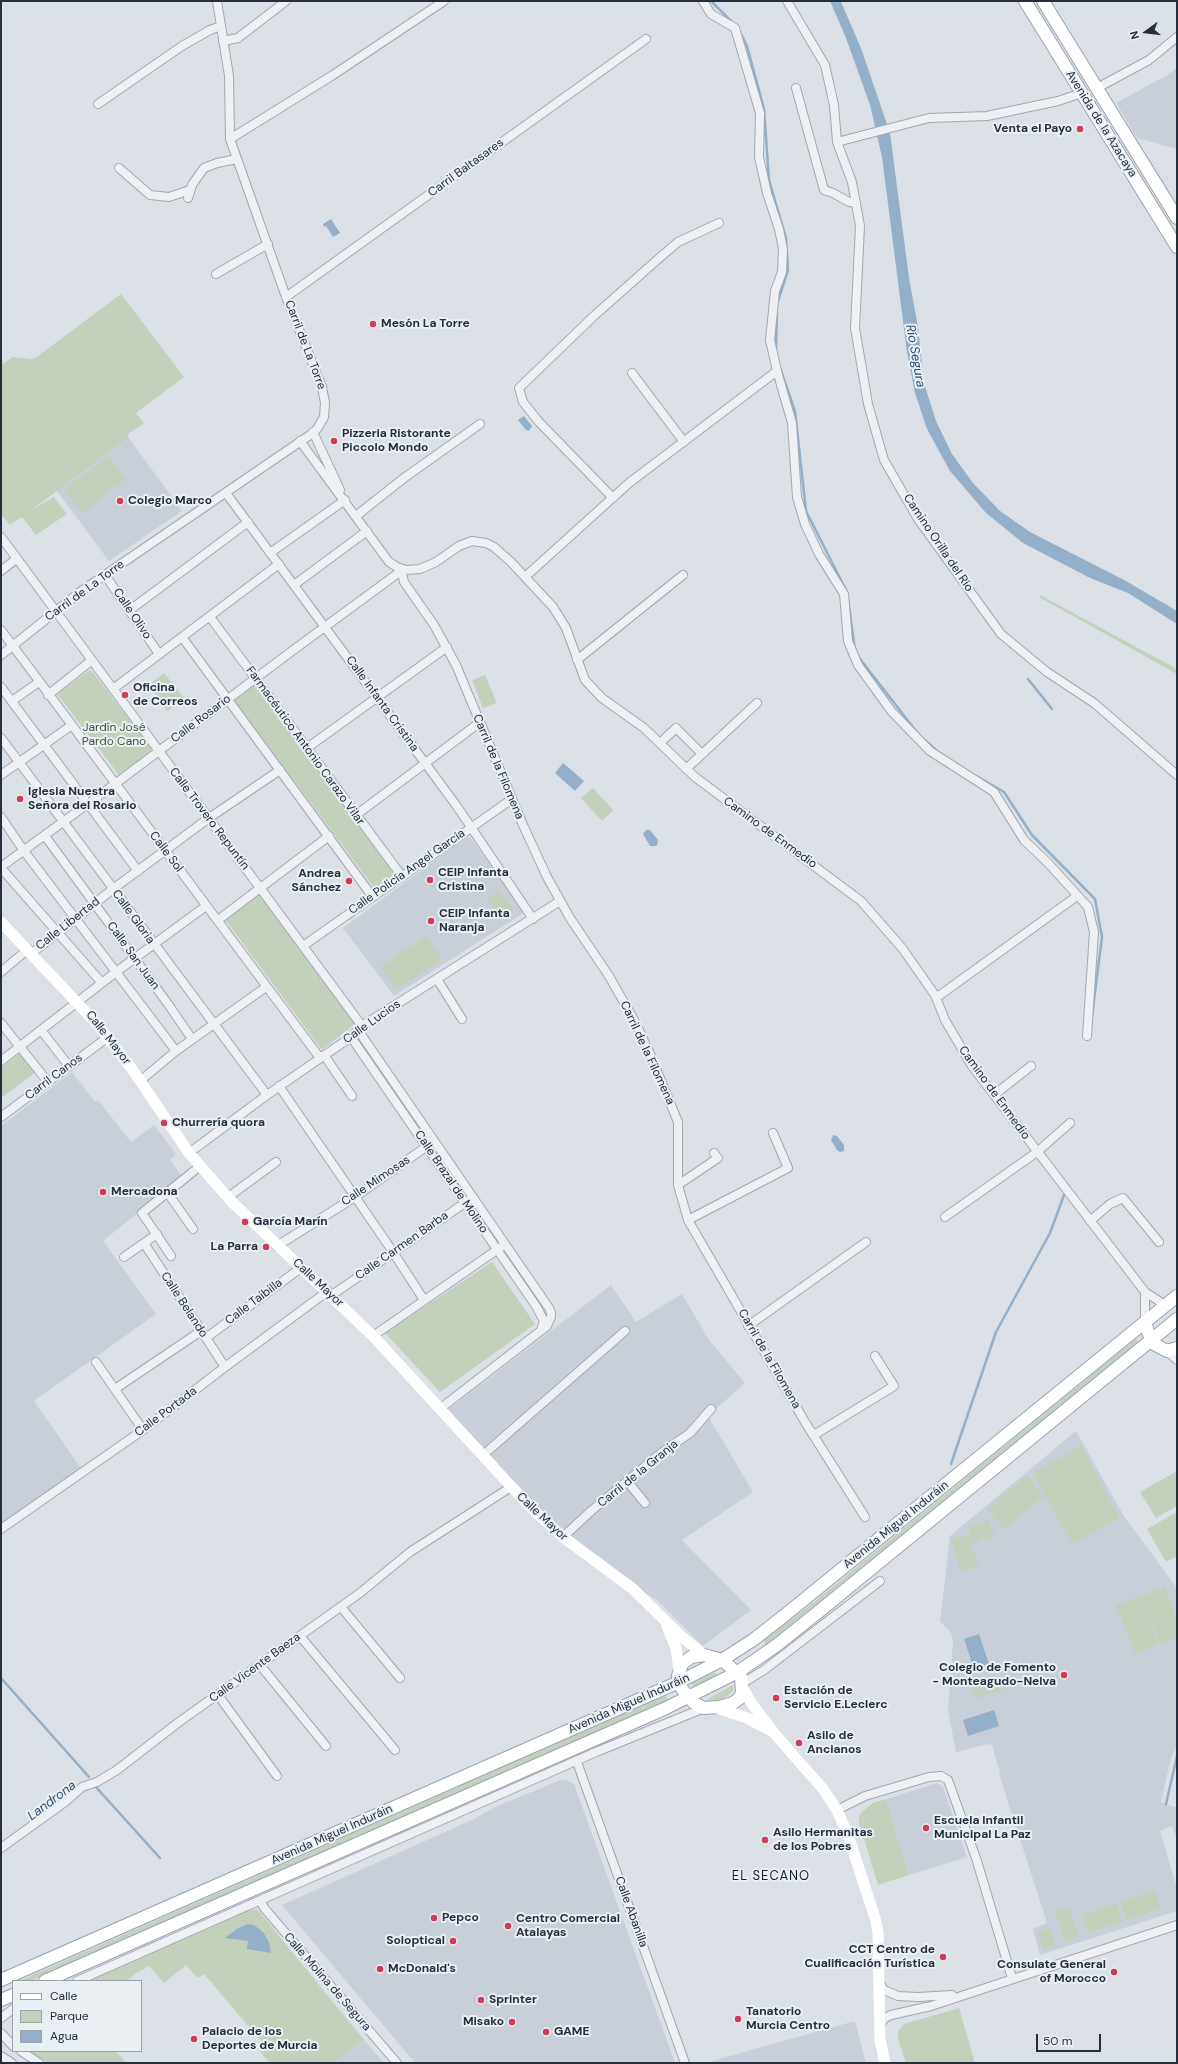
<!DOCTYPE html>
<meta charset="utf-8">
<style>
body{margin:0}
#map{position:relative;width:1178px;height:2064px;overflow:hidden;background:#dbe0e6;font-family:"DM Sans",sans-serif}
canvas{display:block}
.frame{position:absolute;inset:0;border:2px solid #252e3c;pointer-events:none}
.legend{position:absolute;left:12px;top:1980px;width:130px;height:72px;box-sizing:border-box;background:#eaeff4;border:1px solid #9ba2aa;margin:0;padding:5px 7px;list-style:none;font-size:12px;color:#252e3c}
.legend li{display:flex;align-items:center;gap:8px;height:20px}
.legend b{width:20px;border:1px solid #9ba2aa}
.north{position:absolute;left:1126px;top:12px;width:40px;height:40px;-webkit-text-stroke:3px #eaeff4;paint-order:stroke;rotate:255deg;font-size:11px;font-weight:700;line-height:16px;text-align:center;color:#252e3c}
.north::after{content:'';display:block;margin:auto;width:14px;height:18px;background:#252e3c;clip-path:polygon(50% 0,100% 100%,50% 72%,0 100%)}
.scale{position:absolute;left:1036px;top:2034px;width:65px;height:18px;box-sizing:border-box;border:2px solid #252e3c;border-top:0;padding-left:5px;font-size:12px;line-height:14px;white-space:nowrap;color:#252e3c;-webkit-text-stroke:3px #eaeff4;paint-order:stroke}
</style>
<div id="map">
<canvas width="1178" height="2064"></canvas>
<div class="frame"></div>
<ul class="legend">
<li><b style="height:5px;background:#fff"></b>Calle</li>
<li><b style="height:11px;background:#c2d0bc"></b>Parque</li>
<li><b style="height:11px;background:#94afc8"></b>Agua</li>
</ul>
<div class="north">N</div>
<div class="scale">50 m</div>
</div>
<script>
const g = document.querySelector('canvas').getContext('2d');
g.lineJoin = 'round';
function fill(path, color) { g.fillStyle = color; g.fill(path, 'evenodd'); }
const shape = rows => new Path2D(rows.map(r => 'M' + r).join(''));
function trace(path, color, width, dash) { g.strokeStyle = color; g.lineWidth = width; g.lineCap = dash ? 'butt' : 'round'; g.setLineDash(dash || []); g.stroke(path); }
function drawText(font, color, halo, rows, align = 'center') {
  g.font = font + ' "DM Sans",sans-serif'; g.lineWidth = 4; g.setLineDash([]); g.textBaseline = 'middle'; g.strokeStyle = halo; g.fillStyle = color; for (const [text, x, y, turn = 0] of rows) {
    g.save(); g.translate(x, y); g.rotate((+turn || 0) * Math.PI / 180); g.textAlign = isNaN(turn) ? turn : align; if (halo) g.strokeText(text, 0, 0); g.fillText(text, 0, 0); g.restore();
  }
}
const built = shape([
 [1177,67,1177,149,1137,138,1116,103,1171,73],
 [129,438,182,511,109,561,57,491],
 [466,837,470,837,523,910,522,914,394,996,343,928],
 [72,1072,95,1102,98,1100,131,1142,154,1125,176,1154,170,1160,182,1177,103,1241,156,1314,34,1401,85,1474,1,1532,1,1126],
 [611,1285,636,1322,682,1294,709,1340,745,1383,708,1416,753,1492,682,1540,751,1610,703,1646,657,1600,618,1577,563,1537,445,1412],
 [1076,1431,1124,1516,1177,1588,1177,1746,1171,1758,1161,1802,1177,1808,1177,1839,1172,1826,1160,1831,1177,1888,1177,1911,1040,1955,1033,1929,1047,1923,999,1774,1000,1773,992,1745,988,1744,956,1752,948,1710,953,1641,951,1633,940,1621,950,1536],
 [561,1780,566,1780,574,1784,675,2063,415,2063,282,1905,472,1820,495,1807],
 [937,1783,943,1787,967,1857,909,1875,886,1799],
 [855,2021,866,2063,711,2063,712,2061],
 [364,2040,384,2063,333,2063]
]);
const green = shape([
 [121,294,184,377,136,413,144,423,127,435,129,438,30,511,54,497,67,514,36,535,22,517,10,525,1,514,1,365,13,357,32,359,38,356],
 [109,456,126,479,82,513,64,490],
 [1040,595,1175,668,1177,674,1039,597],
 [90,670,92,671,151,748,151,752,119,775,58,695,61,691],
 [164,673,185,699,167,711,149,685],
 [485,675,497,703,483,708,472,680],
 [254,686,395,875,375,889,234,700],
 [593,788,613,810,602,821,581,798],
 [499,890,513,909,500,918,487,899],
 [258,892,355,1024,322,1050,224,918],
 [427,936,442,960,396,989,381,966],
 [21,1053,36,1072,1,1098,1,1068],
 [492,1262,535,1324,440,1392,385,1333],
 [1135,1339,1138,1342,1136,1344,766,1645,763,1640,814,1602],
 [1081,1446,1120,1518,1072,1544,1033,1472],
 [1177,1471,1177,1506,1156,1518,1140,1492],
 [1027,1476,1044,1496,1004,1529,987,1509],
 [1177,1512,1177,1556,1166,1562,1147,1529],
 [989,1520,995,1537,985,1540,979,1523],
 [978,1523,983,1540,973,1543,968,1526],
 [969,1535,978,1567,961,1572,951,1540],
 [1165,1587,1177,1619,1177,1638,1160,1644,1141,1596],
 [1140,1596,1158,1645,1135,1654,1116,1605],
 [715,1672,717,1677,694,1688,692,1683],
 [999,1676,1003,1690,974,1699,970,1686],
 [733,1685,733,1691,726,1697,715,1701,706,1700],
 [666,1695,668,1701,31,1981,19,1981],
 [886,1799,909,1875,878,1885,859,1823,859,1816,864,1810,873,1803],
 [1155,1890,1161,1909,1126,1920,1120,1902],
 [1117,1903,1123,1922,1088,1933,1082,1915],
 [1069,1908,1079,1937,1065,1942,1055,1912],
 [257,1909,364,2040,333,2063,267,2063,269,2062,257,2048,262,2042,204,1974,198,1978,186,1965,164,1983,149,1966,135,1974,127,1981,87,1981,247,1910],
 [1050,1928,1055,1946,1043,1950,1038,1932],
 [959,2008,975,2063,906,2063,898,2039,898,2031,904,2024],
 [30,2051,116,2051,126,2063,47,2063]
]);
const water = shape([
 [830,1,841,2,861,48,890,133,909,278,918,327,924,383,936,421,952,454,973,483,1000,511,1030,532,1126,581,1177,611,1177,624,1128,593,1090,578,1023,543,986,513,950,471,927,429,915,393,907,352,882,157,870,105,846,38],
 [331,219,340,233,333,237,326,226,324,227,323,224],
 [524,416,532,426,529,431,526,430,518,420],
 [563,763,584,781,575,791,555,773],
 [646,830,650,830,658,840,657,846,650,846,643,834],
 [833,1135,837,1136,844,1145,844,1151,840,1152,837,1150,831,1140],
 [979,1634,989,1664,974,1669,964,1639],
 [994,1710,999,1726,968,1736,963,1720],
 [248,1924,254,1925,263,1932,269,1942,271,1953,247,1949,248,1941,225,1938,238,1928]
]);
const stream = shape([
 [711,1,733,23],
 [741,34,747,46,764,109,769,180,786,238,788,270,778,301],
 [776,353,777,312],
 [779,365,795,411,806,511,847,592,855,650],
 [857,655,919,735],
 [1028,679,1052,709],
 [926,741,937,751],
 [978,777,1004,792,1032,835,1095,899,1102,937,1092,1016],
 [951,1464,996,1332,1050,1233,1064,1195],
 [1,1678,89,1777],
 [95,1786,160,1858],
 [1166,1804,1177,1756]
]);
const street = shape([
 [703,1,711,14,735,28,760,113,759,157,767,193,779,229,783,249,782,272,775,291,770,340,777,371,792,423,797,497,805,524,819,554,844,594,848,641,858,665,892,712,930,751,994,792,1024,840,1048,863,1088,907,1094,932,1087,1036],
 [787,1,825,65,834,105,837,142,852,182,860,226,855,328,868,404,884,460,918,519,1001,634,1047,672,1094,703,1177,775],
 [223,41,238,38,286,1],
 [796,88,824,190,833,193,849,202,856,203],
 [1097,88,1149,60,1177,37],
 [98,104,182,46,210,30,221,26],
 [230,139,333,75,444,1],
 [837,142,929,118,987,116,1058,101,1082,93],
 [119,168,150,195,169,197,190,190],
 [188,198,192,185,204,168,217,163,237,159],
 [216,274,268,244],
 [286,297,646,39],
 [632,373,684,442],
 [313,432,340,490],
 [300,441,389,562,397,567,406,570,420,569,436,562,459,546,472,541,486,543,494,547,511,562,553,607,566,628,585,680,602,698,644,728,695,777,861,901,902,948,935,995,945,1020,972,1066,1145,1292,1165,1305],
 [226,493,456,805,533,919],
 [613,498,539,422,523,402,519,388,595,315,657,260,678,242,719,223],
 [356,516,404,478,480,424],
 [1,537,362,1026],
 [270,553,345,500],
 [401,569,404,582,434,625,456,665,523,825,547,877,570,918,609,976,634,1020,650,1054,678,1122,678,1185,688,1220,805,1422,865,1517],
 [1,571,16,559],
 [105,575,159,654],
 [525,577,629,483,777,371],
 [294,585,367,531],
 [130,610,248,522],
 [210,617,401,875],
 [1,630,320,1058],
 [182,637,372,896],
 [1,655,80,592,310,435,317,429,324,417,325,403,322,387,286,297,230,139,229,76,217,1],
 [577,660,683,575],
 [1,687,138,871],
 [113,689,279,564],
 [48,695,92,660],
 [12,701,39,682],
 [1,738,267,1095],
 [660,743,676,728,702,754],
 [307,748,447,647],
 [686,769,757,703],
 [1,775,72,725],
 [356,815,479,723],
 [1,817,24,851,176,1051],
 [45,836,168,1004,192,1039],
 [1,867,115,784,292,651,401,571],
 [1,868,102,983],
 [218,920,329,836],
 [303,946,512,799],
 [32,953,113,889,209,818,280,770],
 [1,972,28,949],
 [437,979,462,1019],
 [936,998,1077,896],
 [1,1023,48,1082],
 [41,1030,69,1066],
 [358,1030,549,1308,551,1313,551,1317,547,1326,441,1408],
 [351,1037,536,1306,544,1321,541,1330],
 [324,1055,352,1096],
 [1,1061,116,972,206,906],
 [140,1081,176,1051,266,987],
 [279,1086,393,1252,424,1300],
 [994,1095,1031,1066],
 [1,1117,108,1037],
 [189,1153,267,1095,351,1037,362,1026,560,901],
 [678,1185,718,1158,714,1153],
 [167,1192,193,1229],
 [227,1198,276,1162],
 [945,1217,1037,1152,1070,1123],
 [688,1220,788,1168,773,1133],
 [1090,1221,1110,1204,1123,1198,1159,1242],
 [144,1243,225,1367],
 [277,1246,355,1197,430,1144],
 [171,1256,142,1213,200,1166],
 [124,1257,157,1234],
 [1145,1292,1145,1322],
 [332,1295,469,1200],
 [748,1326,866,1242],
 [373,1336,501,1247],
 [206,1338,302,1267],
 [1167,1351,1177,1360],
 [96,1362,143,1430],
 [115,1389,201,1331],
 [814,1435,894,1386,875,1356],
 [482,1456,625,1331],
 [627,1481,645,1503],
 [1,1529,143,1430,225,1367,328,1291],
 [563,1537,591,1511,661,1453,690,1433,711,1409],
 [341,1607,400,1678],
 [300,1636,395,1750],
 [260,1665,326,1746],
 [743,1683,764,1670,880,1581],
 [218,1695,277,1776],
 [577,1762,685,2063],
 [837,1810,865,1796,929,1777,941,1776,948,1780,976,1858,1012,1978],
 [1,1848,65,1802,82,1787,97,1782,117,1770,179,1722,360,1593,410,1552,511,1487],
 [260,1901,265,1909,397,2063],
 [77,1981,596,1752,704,1708],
 [879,1982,884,1990,898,1996,918,1997,952,1995],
 [1,2018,13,2009],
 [880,2024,885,2018,891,2015,931,2006,1177,1925],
 [1,2033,13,2046],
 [21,2051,39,2063],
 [1,2056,12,2063]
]);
const secondary = shape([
 [1,922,97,1024,132,1069,189,1153,230,1200,373,1336,531,1508,563,1537,633,1589,682,1637,704,1655],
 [667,1626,676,1648,679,1670],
 [743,1688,750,1701,774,1733,823,1789,837,1810,848,1835,875,1918,878,1932,880,2040,885,2063],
 [714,1707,747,1718,770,1730]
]);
const primary = shape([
 [1025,1,1177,247],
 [1043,1,1177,218],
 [1145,1322,1148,1332,1154,1344,1167,1351,1177,1348],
 [704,1655,722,1660,741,1676,742,1692,740,1698,733,1703,719,1707,704,1708,694,1703,682,1689,678,1676,682,1664,691,1657,704,1655],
 [1,1980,679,1682,722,1660,753,1640,785,1615,1177,1296],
 [45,1981,664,1709,738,1672,777,1645,817,1613,1177,1319],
 [1,2000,13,1995]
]);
const markers = [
 [1080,129,4,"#d03b56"],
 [373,324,4,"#d03b56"],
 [334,441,4,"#d03b56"],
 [120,501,4,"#d03b56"],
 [125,695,4,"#d03b56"],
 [20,799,4,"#d03b56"],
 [430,880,4,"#d03b56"],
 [349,881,4,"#d03b56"],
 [431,921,4,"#d03b56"],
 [164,1123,4,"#d03b56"],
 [103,1192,4,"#d03b56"],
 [245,1222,4,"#d03b56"],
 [266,1247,4,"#d03b56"],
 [1064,1675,4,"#d03b56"],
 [776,1698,4,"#d03b56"],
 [799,1743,4,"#d03b56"],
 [926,1828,4,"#d03b56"],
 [765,1840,4,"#d03b56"],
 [434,1918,4,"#d03b56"],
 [508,1926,4,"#d03b56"],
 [453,1941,4,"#d03b56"],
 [943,1957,4,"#d03b56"],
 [380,1969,4,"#d03b56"],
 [1114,1972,4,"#d03b56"],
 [481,2000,4,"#d03b56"],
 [738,2019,4,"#d03b56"],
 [512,2022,4,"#d03b56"],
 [546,2032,4,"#d03b56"],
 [194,2039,4,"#d03b56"]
];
const streetNames = [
 ["Avenida de la Azacaya",1101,124,58],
 ["Carril Baltasares",466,168,-36],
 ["Carril de La Torre",305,345,69],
 ["Camino Orilla del Río",938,543,56],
 ["Carril de La Torre",85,591,-36],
 ["Calle Olivo",132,614,56],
 ["Calle Infanta Cristina",382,704,54],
 ["Calle Rosario",201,719,-37],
 ["Farmacéutico Antonio Carazo Vilar",305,746,54],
 ["Carril de la Filomena",498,767,67],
 ["Calle Trovero Repuntín",209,819,53],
 ["Camino de Enmedio",770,833,36],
 ["Calle Sol",166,852,53],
 ["Calle Policía Angel García",407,872,-35],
 ["Calle Gloria",133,917,54],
 ["Calle Libertad",68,924,-38],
 ["Calle San Juan",133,956,54],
 ["Calle Lucios",372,1022,-35],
 ["Calle Mayor",108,1038,52],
 ["Carril de la Filomena",647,1053,65],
 ["Carril Canos",54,1077,-37],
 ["Camino de Enmedio",994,1093,54],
 ["Calle Mimosas",376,1181,-34],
 ["Calle Brazal de Molino",451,1182,56],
 ["Calle Carmen Barba",402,1246,-35],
 ["Calle Mayor",318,1283,43],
 ["Calle Taibilla",254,1302,-37],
 ["Calle Belando",184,1305,57],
 ["Carril de la Filomena",769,1359,60],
 ["Calle Portada",166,1412,-37],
 ["Carril de la Granja",638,1474,-39],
 ["Calle Mayor",542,1517,43],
 ["Avenida Miguel Induráin",896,1525,-39],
 ["Calle Vicente Baeza",255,1668,-36],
 ["Avenida Miguel Induráin",629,1704,-24],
 ["Avenida Miguel Induráin",332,1835,-24],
 ["Calle Abanilla",631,1912,70],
 ["Calle Molina de Segura",327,1982,49]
];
const poiNames = [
 ["Venta el Payo",1072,129,"right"],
 ["Mesón La Torre",381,324],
 ["Pizzeria Ristorante",342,434],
 ["Piccolo Mondo",342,448],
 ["Colegio Marco",128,501],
 ["Oficina",133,688],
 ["de Correos",133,702],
 ["Iglesia Nuestra",28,792],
 ["Señora del Rosario",28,806],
 ["CEIP Infanta",438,873],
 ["Cristina",438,887],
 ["Andrea",341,874,"right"],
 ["Sánchez",341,888,"right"],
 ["CEIP Infanta",439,914],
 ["Naranja",439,928],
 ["Churrería quora",172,1123],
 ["Mercadona",111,1192],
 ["García Marín",253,1222],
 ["La Parra",258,1247,"right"],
 ["Colegio de Fomento",1056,1668,"right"],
 ["- Monteagudo-Nelva",1056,1682,"right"],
 ["Estación de",784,1691],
 ["Servicio E.Leclerc",784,1705],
 ["Asilo de",807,1736],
 ["Ancianos",807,1750],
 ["Escuela Infantil",934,1821],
 ["Municipal La Paz",934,1835],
 ["Asilo Hermanitas",773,1833],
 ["de los Pobres",773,1847],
 ["Pepco",442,1918],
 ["Centro Comercial",516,1919],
 ["Atalayas",516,1933],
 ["Soloptical",445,1941,"right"],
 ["CCT Centro de",935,1950,"right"],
 ["Cualificación Turística",935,1964,"right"],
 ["Consulate General",1106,1965,"right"],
 ["of Morocco",1106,1979,"right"],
 ["McDonald's",388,1969],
 ["Sprinter",489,2000],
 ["Tanatorio",746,2012],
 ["Murcia Centro",746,2026],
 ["Misako",504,2022,"right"],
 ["Palacio de los",202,2032],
 ["Deportes de Murcia",202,2046],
 ["GAME",554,2032]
];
const parkNames = [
 ["Jardín José",114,728],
 ["Pardo Cano",114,742]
];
const waterNames = [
 ["Río Segura",915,356,80],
 ["Landrona",52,1801,-37]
];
const neighbourhoodNames = [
 ["EL SECANO",771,1877]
];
fill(built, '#c9cfd8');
fill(green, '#c2d0bc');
fill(water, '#94afc8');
trace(stream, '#94afc8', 2.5);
trace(street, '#a1a7b0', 10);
trace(primary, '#9aa4b2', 14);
trace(street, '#eef0f4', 8);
trace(secondary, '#fff', 11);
trace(primary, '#fff', 12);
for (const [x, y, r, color] of markers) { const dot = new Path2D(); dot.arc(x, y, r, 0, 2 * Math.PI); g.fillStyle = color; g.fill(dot); trace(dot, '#eaeff4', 1.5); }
drawText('12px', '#252e3c', '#eaeff4', streetNames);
drawText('bold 12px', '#252e3c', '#eaeff4', poiNames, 'left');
drawText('12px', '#3a5832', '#eaeff4', parkNames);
drawText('italic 13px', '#2f4e71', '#eaeff4', waterNames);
g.letterSpacing = '1px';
drawText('13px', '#171f2d', '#eaeff4', neighbourhoodNames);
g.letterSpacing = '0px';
</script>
